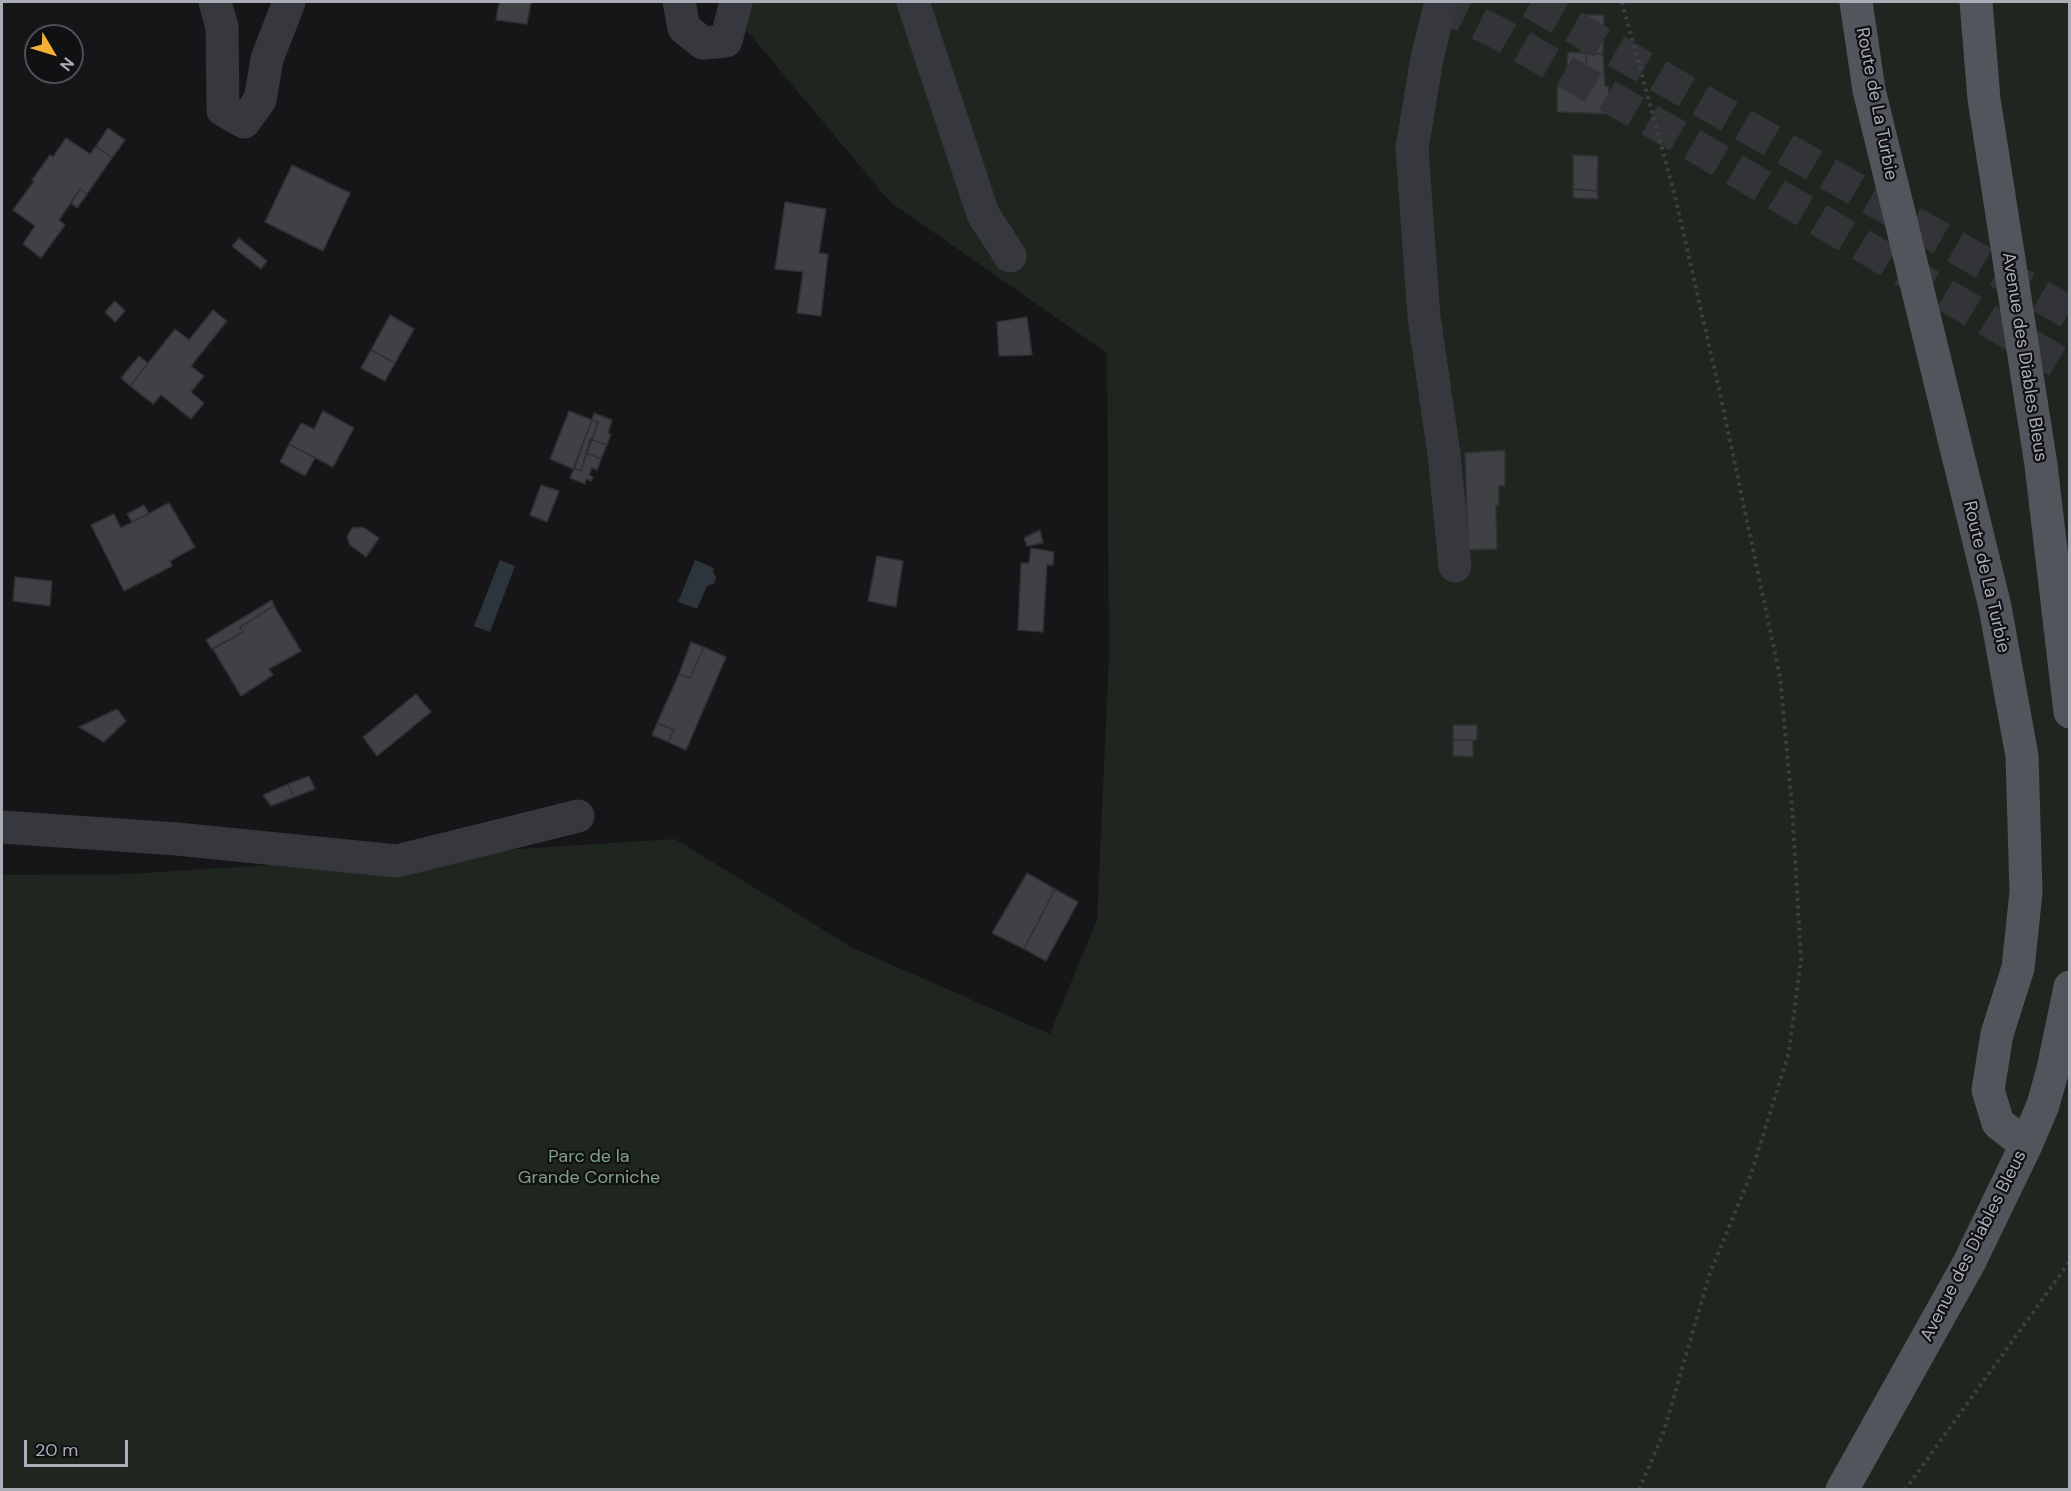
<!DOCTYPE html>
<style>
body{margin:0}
#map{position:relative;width:2071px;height:1491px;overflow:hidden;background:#161618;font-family:"DM Sans",sans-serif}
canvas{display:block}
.frame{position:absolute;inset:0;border:3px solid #a8adb8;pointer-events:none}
.north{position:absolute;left:24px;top:24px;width:60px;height:60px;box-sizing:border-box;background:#111113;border:2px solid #4d4f55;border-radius:50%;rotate:128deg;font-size:16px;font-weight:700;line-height:24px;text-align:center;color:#a8adb8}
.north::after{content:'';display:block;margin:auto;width:21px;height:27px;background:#f2b134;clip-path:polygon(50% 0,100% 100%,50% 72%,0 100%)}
.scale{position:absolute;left:24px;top:1440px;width:104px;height:27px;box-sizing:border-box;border:3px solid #a8adb8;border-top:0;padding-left:8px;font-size:18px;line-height:21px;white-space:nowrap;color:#a8adb8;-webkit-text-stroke:4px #111113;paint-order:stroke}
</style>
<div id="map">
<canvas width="2071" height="1491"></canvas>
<div class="frame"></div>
<div class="north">N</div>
<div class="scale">20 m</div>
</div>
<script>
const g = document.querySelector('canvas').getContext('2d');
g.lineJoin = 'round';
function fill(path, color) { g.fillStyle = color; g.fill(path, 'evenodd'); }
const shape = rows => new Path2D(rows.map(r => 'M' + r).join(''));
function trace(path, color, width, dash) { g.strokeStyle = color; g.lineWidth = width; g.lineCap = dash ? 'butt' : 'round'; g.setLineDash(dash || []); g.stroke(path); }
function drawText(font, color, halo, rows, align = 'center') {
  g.font = font + ' "DM Sans",sans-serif'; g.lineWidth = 4.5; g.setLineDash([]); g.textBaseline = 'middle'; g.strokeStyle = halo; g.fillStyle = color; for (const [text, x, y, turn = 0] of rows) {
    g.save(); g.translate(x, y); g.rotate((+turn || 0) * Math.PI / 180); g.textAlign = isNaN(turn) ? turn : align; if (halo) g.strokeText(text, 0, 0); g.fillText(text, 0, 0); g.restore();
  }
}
const green = shape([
 [723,2,2069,2,2069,1489,2,1489,2,875,129,874,675,839,853,948,1050,1034,1097,919,1109,657,1107,353,890,202]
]);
const water = shape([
 [500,560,515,566,490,632,474,626],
 [695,560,714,568,713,572,716,577,715,583,707,586,697,609,678,602]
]);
const building = shape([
 [499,2,531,2,527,24,496,20,499,2],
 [1582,15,1604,15,1603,54,1581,53,1582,15],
 [1568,52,1587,53,1586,66,1567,65,1568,52],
 [1587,53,1603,54,1605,86,1609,87,1608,114,1557,112,1557,87,1566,87,1567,65,1586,66,1587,53],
 [108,128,125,140,112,158,96,146,108,128],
 [66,138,90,154,96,146,112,158,87,194,80,189,59,220,65,225,41,258,23,244,35,226,13,210,34,181,32,180,50,155,53,157,66,138],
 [1573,155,1598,156,1597,191,1573,189,1573,155],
 [292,165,350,193,323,251,265,222,292,165],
 [80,189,87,194,77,208,71,203,80,189],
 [1573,189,1597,191,1598,199,1573,198,1573,189],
 [785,202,826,209,819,253,828,254,821,316,797,313,803,272,775,269,785,202],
 [239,238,267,261,261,269,232,246,239,238],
 [115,301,125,311,115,322,105,312,115,301],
 [213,310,227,321,191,366,204,376,191,392,204,403,191,419,161,395,153,404,130,386,175,329,189,340,213,310],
 [390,315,414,329,395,363,371,350,390,315],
 [1027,317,1032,355,999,356,997,322,1027,317],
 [371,350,395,363,385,381,361,368,371,350],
 [139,356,148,363,130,386,121,378,139,356],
 [323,411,354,428,333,467,289,444,301,423,314,429,323,411],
 [569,411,592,420,573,469,550,459,569,411],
 [594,413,612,420,608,433,611,434,607,445,592,440,598,422,592,420,594,413],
 [592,420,598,422,592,439,590,439,581,471,574,469,592,420],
 [592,440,607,445,601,459,587,453,592,440],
 [289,444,315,458,305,476,280,462,289,444],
 [1505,450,1505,486,1499,486,1499,505,1496,505,1497,549,1468,550,1465,453,1505,450],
 [587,453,601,459,597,470,592,468,589,475,593,477,591,481,586,479,585,484,570,478,574,469,581,471,587,453],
 [541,485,559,491,547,522,530,515,541,485],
 [169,503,195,547,170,561,172,566,124,591,91,525,114,514,121,528,169,503],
 [144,505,149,514,132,522,127,514,144,505],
 [363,527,379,538,366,557,350,545,347,537,352,528,363,527],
 [1040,530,1043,543,1027,546,1024,538,1040,530],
 [1031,548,1054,552,1053,565,1047,565,1043,632,1018,630,1021,563,1029,563,1031,548],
 [877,556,903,561,896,607,868,601,877,556],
 [15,577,52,581,50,606,13,601,15,577],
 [272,600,274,606,240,627,243,632,212,649,206,640,272,600],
 [274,606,301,651,269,669,273,675,241,696,213,649,243,632,240,627,274,606],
 [691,642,704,647,690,678,679,674,691,642],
 [704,647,726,657,686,750,668,742,674,730,657,723,679,674,690,678,704,647],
 [416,694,431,712,377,756,363,737,416,694],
 [117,709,126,721,104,742,79,727,117,709],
 [657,723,674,730,668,742,652,735,657,723],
 [1453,725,1477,725,1477,740,1453,740,1453,725],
 [1453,740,1473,740,1473,757,1453,756,1453,740],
 [309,776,315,789,294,797,288,784,309,776],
 [288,784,294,797,271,806,263,795,288,784],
 [1027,873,1055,889,1024,949,992,933,1027,873],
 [1055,889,1078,902,1046,961,1024,949,1055,889]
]);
const highwayTunnel = shape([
 [1435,2,1498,33,1695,146,2070,369],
 [1531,2,2070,313]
]);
const path = shape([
 [1622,2,1675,196,1721,398,1780,677,1792,806,1801,960,1789,1052,1751,1174,1710,1273,1663,1434,1639,1490],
 [1905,1490,2070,1261]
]);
const minor = shape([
 [215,2,222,27,223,110,244,122,260,100,267,59,289,2],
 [679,2,684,28,703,43,726,41,736,2],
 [913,2,983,214,1010,256],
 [1441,2,1427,58,1412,148,1424,317,1444,454,1455,566],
 [2,827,177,839,397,861,578,816]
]);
const major = shape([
 [1856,2,1869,90,1995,607,2022,756,2026,892,2018,968,1997,1034,1988,1090,1998,1123,2026,1145],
 [1976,2,1984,99,2041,465,2070,712],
 [1842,1490,1969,1263,2026,1145,2043,1105,2053,1069,2070,987]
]);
const streetNames = [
 ["Route de La Turbie",1876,104,79],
 ["Avenue des Diables Bleus",2024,357,81],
 ["Route de La Turbie",1986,577,77],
 ["Avenue des Diables Bleus",1974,1246,-63]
];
const parkNames = [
 ["Parc de la",589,1157],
 ["Grande Corniche",589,1178]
];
fill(green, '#1e261f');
fill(water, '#2c353c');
fill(building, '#404145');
trace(building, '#303034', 1.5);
trace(highwayTunnel, '#333438', 33, [33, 16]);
trace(path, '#3d3f44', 4, [3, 4.5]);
trace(minor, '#37383d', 33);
trace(major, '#53555c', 33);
drawText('18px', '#a8adb8', '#111113', streetNames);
drawText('18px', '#7fa381', '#111113', parkNames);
</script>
